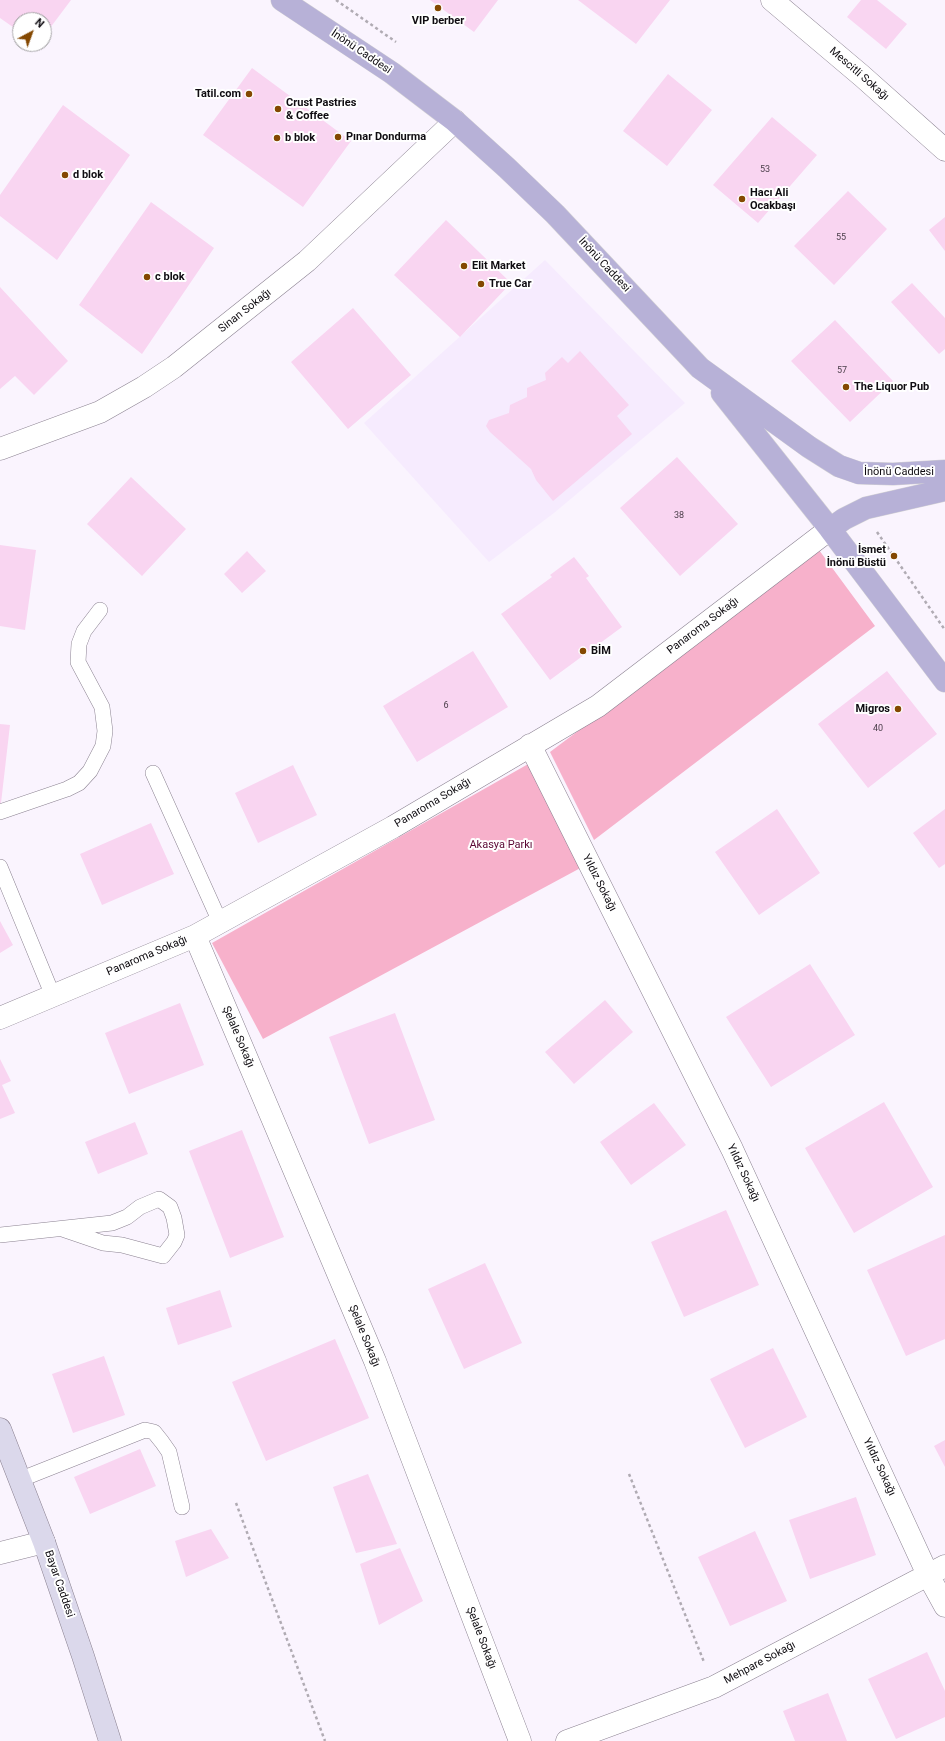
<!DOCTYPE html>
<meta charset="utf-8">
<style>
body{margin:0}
#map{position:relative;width:945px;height:1741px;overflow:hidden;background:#faf4fe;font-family:Roboto,sans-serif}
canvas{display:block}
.north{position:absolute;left:12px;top:12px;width:40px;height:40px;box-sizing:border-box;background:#fff;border:1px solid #9f9ea0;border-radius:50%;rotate:41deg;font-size:11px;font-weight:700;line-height:16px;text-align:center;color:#0f0c11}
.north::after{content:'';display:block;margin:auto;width:14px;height:18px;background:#844801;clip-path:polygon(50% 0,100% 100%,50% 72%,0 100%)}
</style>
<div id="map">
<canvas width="945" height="1741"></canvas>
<div class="north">N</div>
</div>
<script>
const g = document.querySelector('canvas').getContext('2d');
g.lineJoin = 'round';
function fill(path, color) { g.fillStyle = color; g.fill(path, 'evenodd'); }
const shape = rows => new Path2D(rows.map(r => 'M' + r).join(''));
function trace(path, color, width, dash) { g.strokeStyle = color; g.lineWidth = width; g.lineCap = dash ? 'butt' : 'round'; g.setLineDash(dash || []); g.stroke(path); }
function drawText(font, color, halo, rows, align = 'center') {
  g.font = font + ' Roboto,sans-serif'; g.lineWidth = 4; g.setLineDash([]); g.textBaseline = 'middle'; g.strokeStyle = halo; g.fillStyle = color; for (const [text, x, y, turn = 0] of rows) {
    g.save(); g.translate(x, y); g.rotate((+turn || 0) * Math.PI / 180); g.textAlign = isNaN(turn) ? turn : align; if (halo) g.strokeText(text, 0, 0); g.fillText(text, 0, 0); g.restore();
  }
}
const built = shape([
 [545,260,685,403,554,513,489,562,364,423]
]);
const green = shape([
 [819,550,875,626,594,840,550,752],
 [530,763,586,865,263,1039,212,943]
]);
const building = shape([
 [0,0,71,0,44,36,44,20,20,20,20,32,0,18],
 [430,0,498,0,474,32],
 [578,0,670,0,636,44],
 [861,0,877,0,907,24,886,49,847,17],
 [252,68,351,141,303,207,203,135],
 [668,74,712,110,667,166,623,131],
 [63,105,130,155,57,260,0,216,0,195],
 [772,117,817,155,758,223,713,185],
 [848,191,887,229,834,285,794,246],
 [151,202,214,248,142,354,79,305],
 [945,217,945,251,929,230],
 [446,220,511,283,460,337,394,275],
 [912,283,945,318,945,349,939,354,891,302],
 [0,287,68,361,34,395,15,376,0,389],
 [353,308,411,375,348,429,291,362],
 [835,320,893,381,850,422,791,361],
 [580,351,629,405,617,416,632,434,553,501,536,480,531,469,490,432,486,426,489,420,509,413,510,405,527,397,527,388,546,380,545,373,562,357,568,363],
 [677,457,738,524,680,576,620,508],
 [131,477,186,529,142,576,87,524],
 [0,545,36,550,25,630,0,626],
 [247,551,266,571,242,593,224,574],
 [574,557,589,576,586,578,622,627,550,680,501,614,552,577,550,575],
 [473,651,508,707,417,762,383,706],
 [887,671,937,734,868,788,818,724],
 [0,724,10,725,1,803,0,803],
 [293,765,317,815,258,843,235,793],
 [777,809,820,873,759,915,715,852],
 [945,809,945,864,939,868,913,833],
 [151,823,174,874,102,905,80,854],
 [0,921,13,945,0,953],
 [810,964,855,1035,771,1087,726,1017],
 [605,1000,633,1032,574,1084,545,1052],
 [180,1003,204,1065,129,1094,105,1033],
 [395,1013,435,1120,369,1144,329,1037],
 [0,1059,11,1081,2,1085,15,1113,0,1119],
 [884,1102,933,1187,854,1233,805,1148],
 [654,1103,686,1145,631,1185,600,1142],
 [135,1122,148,1154,98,1174,85,1142],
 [242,1130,284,1237,230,1258,189,1151],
 [726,1210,759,1285,684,1317,651,1242],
 [945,1235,945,1339,906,1356,867,1270],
 [485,1263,522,1343,464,1369,428,1289],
 [220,1290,232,1327,178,1345,166,1308],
 [335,1339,369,1418,266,1461,232,1382],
 [773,1348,807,1417,745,1448,710,1379],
 [104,1356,125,1415,73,1433,52,1374],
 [945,1440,945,1467,934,1446],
 [140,1449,156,1486,90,1514,74,1477],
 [368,1474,397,1544,356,1553,333,1487],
 [856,1497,876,1555,810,1579,789,1520],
 [211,1529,229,1558,186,1577,175,1541],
 [755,1531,787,1601,730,1626,698,1557],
 [400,1548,423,1601,379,1625,360,1564],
 [927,1652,945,1691,945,1717,896,1739,868,1679],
 [828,1693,847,1741,795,1741,783,1711]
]);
const path = shape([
 [336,0,396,42],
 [877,532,945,630],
 [629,1474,704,1662],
 [236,1503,325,1741]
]);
const lane = shape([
 [153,773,220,922],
 [0,812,67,789,79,783,90,771,103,746,105,731,102,707,78,662,79,644,84,631,100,610],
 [0,867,53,996],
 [0,1235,112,1223,127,1217,140,1207,159,1199,170,1207,174,1218,177,1235,174,1242,163,1256,122,1245,103,1243,62,1229],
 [19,1480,145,1430,154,1432,162,1442,169,1452,182,1507]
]);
const street = shape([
 [772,0,862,76,945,150],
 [0,449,100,412,144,387,174,367,307,261,455,121],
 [530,745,732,1149,928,1575,945,1606],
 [195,936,375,1361,520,1741],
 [0,1018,195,936,393,827,598,706,830,529],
 [0,1553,44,1542],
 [567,1741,714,1687,945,1566]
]);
const secondary = shape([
 [0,1429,44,1542,83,1656,110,1741]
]);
const primary = shape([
 [282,0,392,73,455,121,507,168,555,214,700,368,809,447,839,466,859,473,893,474,945,471],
 [722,393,830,529,945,681],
 [830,529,844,519,866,508,945,490]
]);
const markers = [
 [438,8,4,"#844801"],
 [249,94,4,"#844801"],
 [278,109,4,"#844801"],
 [338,137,4,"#844801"],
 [277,138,4,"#844801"],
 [65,175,4,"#844801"],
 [742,199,4,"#844801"],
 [464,266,4,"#844801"],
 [147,277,4,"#844801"],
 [481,284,4,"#844801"],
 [846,387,4,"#844801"],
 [894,556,4,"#844801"],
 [583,651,4,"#844801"],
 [898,709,4,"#844801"]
];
const numberNames = [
 ["53",765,170],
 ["55",841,238],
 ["57",842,371],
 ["38",679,516],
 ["6",446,706],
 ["40",878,729]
];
const poiNames = [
 ["VIP berber",438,21,"center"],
 ["Tatil.com",241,94,"right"],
 ["Crust Pastries",286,103],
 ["& Coffee",286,116],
 ["Pınar Dondurma",346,137],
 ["b blok",285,138],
 ["d blok",73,175],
 ["Hacı Ali",750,193],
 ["Ocakbaşı",750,206],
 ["Elit Market",472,266],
 ["c blok",155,277],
 ["True Car",489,284],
 ["The Liquor Pub",854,387],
 ["İsmet",886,550,"right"],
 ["İnönü Büstü",886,563,"right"],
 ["BİM",591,651],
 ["Migros",890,709,"right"]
];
const streetNames = [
 ["İnönü Caddesi",361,52,34],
 ["Mescitli Sokağı",859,74,41],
 ["İnönü Caddesi",604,265,47],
 ["Sinan Sokağı",245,311,-38],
 ["İnönü Caddesi",899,472],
 ["Panaroma Sokağı",703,626,-37],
 ["Panaroma Sokağı",433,803,-31],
 ["Yıldız Sokağı",599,883,63],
 ["Panaroma Sokağı",147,956,-23],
 ["Şelale Sokağı",238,1037,67],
 ["Yıldız Sokağı",743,1173,65],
 ["Şelale Sokağı",364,1336,68],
 ["Yıldız Sokağı",879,1467,65],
 ["Bayar Caddesi",59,1584,71],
 ["Şelale Sokağı",481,1638,69],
 ["Mehpare Sokağı",760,1663,-28]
];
const parkNames = [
 ["Akasya Parkı",501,845]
];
fill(built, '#f6ebfe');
fill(green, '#f7b1cb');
fill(building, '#f9d5f1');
trace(lane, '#8b8291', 16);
trace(street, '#8b8291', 23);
trace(secondary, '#8b8291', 23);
trace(primary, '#d4d3d4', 23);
trace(path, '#b0abb3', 2.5, [3, 3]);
trace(lane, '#fff', 15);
trace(street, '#fff', 22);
trace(secondary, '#dbd8eb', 22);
trace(primary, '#b7b1d7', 22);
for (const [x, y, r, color] of markers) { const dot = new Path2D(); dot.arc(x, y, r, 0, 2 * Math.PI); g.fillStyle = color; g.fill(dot); trace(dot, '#fff', 1.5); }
drawText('9px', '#4a3e49', null, numberNames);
drawText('bold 11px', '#0f0c11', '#fff', poiNames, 'left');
drawText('11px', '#0f0c11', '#fff', streetNames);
drawText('11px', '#5a0733', '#fff', parkNames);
</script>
